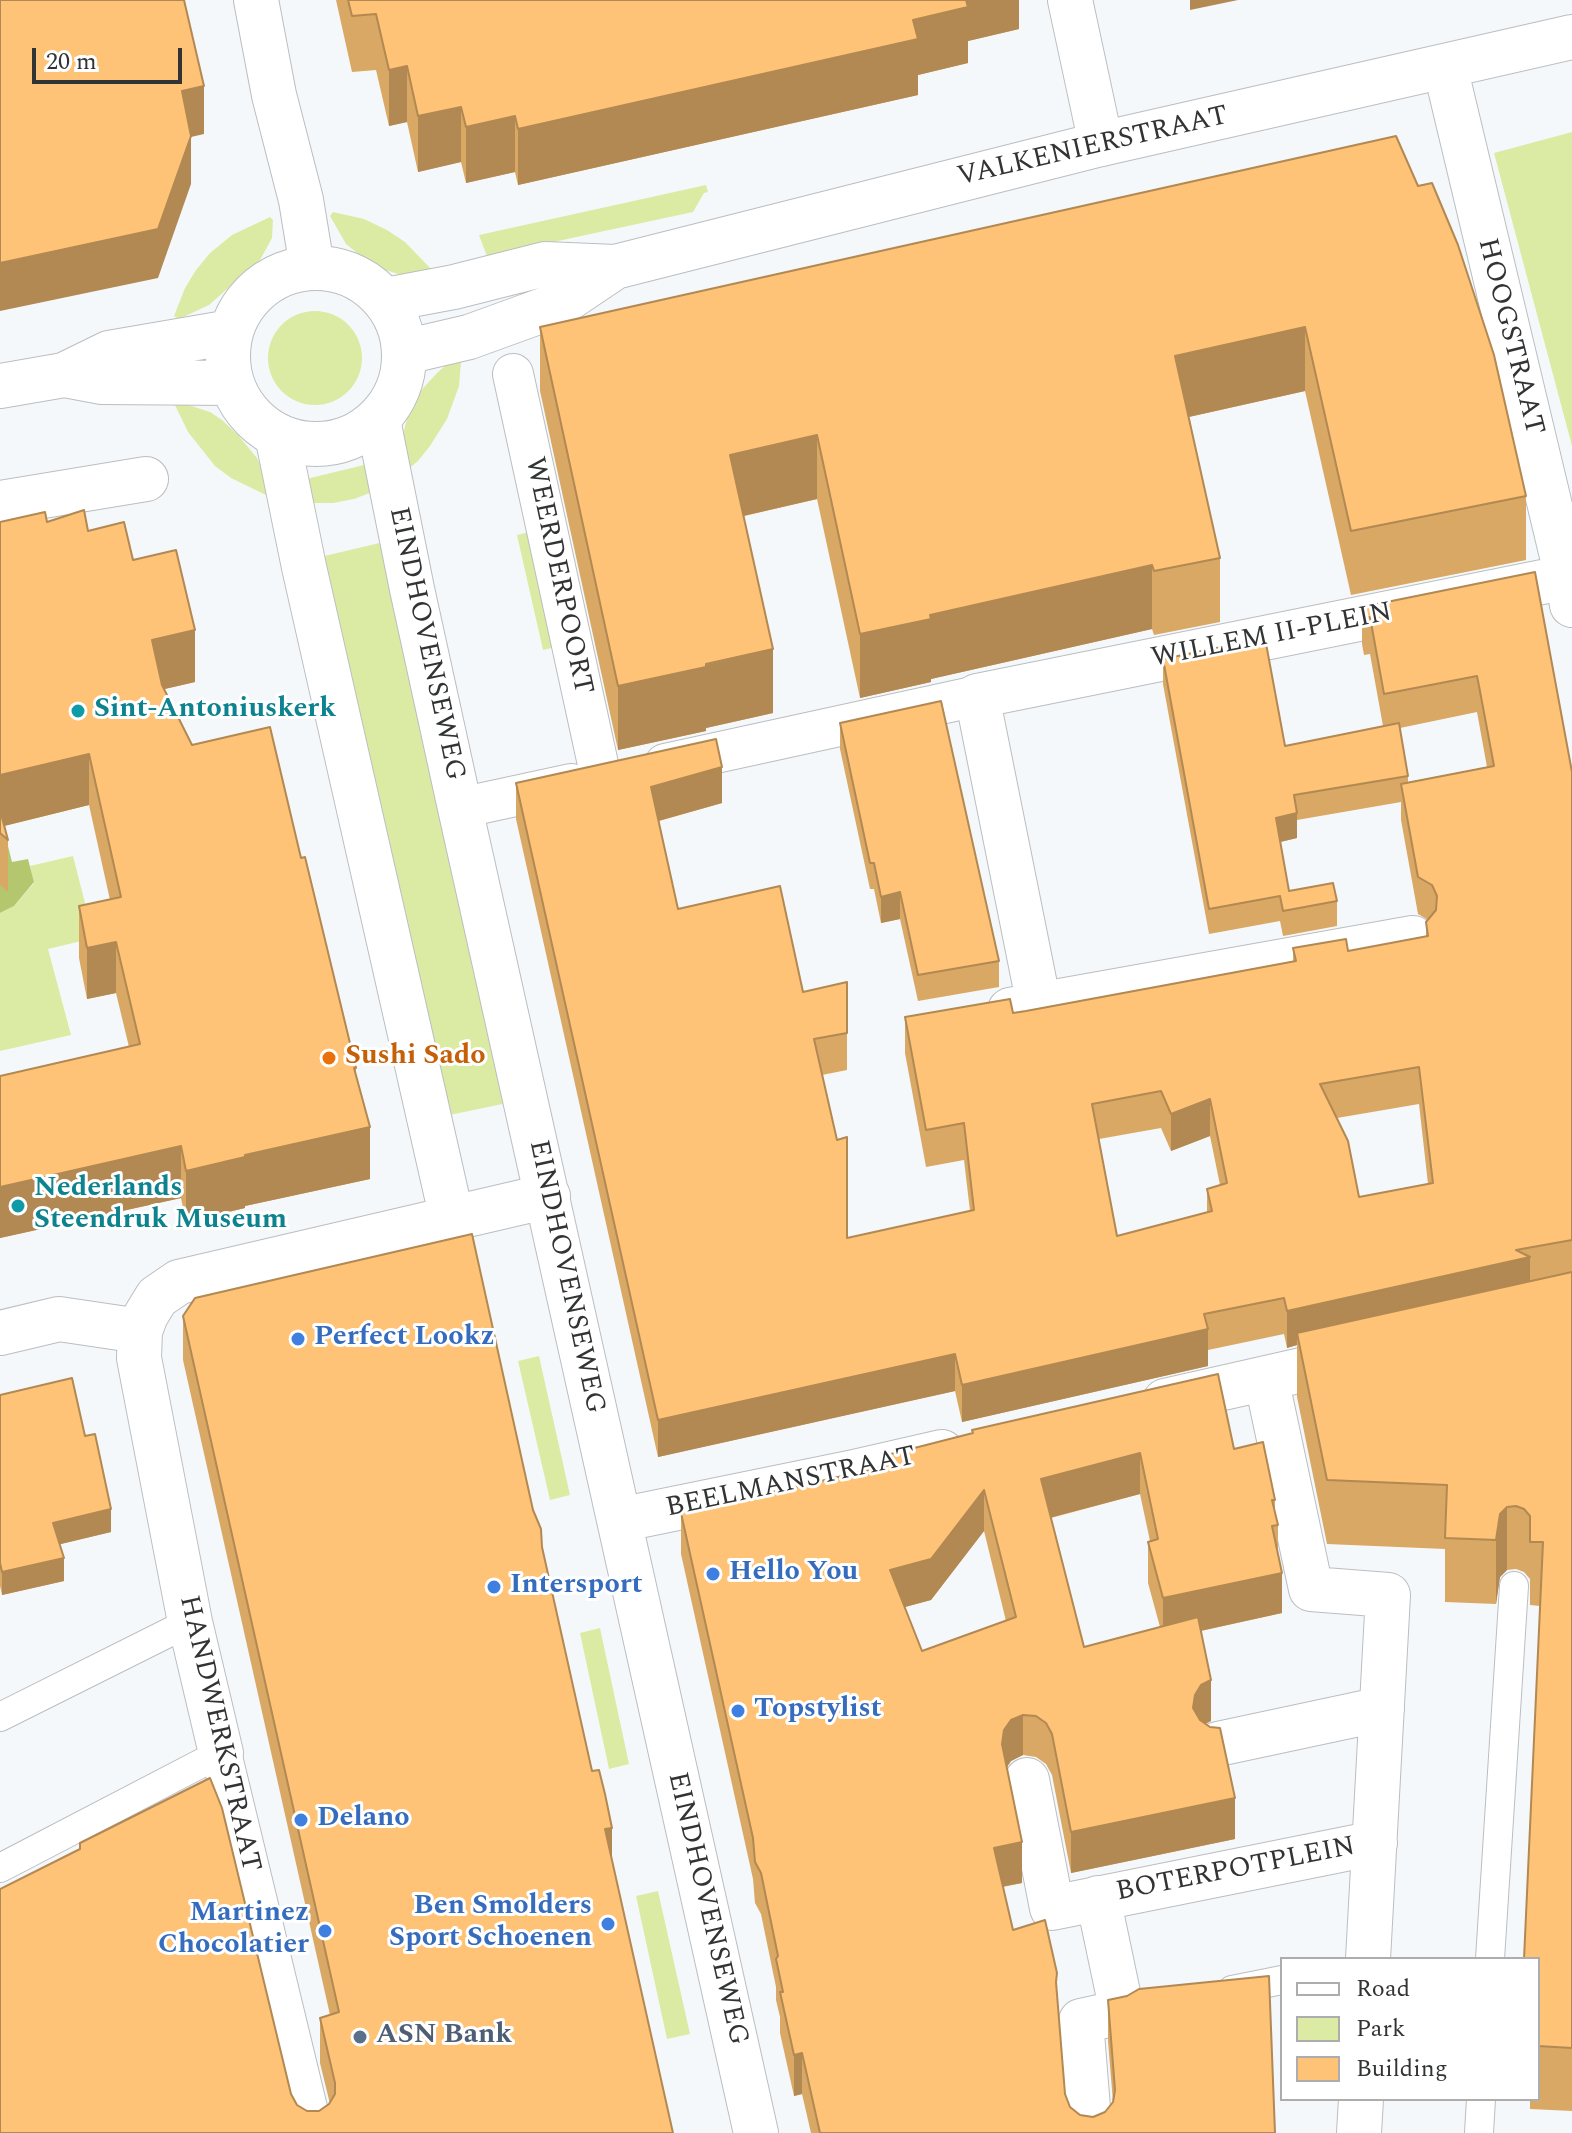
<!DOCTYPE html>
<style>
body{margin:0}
#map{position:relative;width:1572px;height:2133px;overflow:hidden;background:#f5f8fa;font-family:Spectral,serif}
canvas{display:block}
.legend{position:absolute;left:1280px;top:1957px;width:260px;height:144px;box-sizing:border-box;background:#fff;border:2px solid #adadae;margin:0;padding:10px 14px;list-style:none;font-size:24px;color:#323334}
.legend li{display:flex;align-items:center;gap:16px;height:40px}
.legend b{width:40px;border:2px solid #adadae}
.scale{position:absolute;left:32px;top:48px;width:150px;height:36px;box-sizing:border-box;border:4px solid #323334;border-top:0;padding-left:10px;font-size:24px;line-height:28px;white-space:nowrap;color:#323334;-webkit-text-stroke:6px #fff;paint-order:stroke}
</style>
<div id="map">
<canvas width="1572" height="2133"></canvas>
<ul class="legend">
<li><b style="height:10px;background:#fff"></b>Road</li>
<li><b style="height:22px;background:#dbeba4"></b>Park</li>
<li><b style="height:22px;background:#fec376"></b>Building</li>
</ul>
<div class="scale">20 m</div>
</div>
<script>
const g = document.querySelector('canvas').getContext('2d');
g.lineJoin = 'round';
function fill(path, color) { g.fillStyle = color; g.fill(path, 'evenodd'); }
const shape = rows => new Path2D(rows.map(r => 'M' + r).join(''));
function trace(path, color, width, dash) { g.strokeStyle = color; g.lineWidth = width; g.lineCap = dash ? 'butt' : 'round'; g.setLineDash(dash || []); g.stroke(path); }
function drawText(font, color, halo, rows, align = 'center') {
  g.font = font + ' Spectral,serif'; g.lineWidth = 6; g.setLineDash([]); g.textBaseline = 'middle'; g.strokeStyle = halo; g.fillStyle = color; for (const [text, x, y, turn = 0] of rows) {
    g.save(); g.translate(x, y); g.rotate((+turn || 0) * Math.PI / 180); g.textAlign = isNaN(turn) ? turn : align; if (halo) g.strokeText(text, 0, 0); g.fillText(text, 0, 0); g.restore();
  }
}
const green = shape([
 [1572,132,1572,446,1494,153],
 [706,185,708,192,704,193,693,212,516,250,488,259,479,235],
 [333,212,364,219,387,230,405,242,434,272,401,275,373,266,346,244,330,216],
 [270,217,273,220,272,238,260,260,209,305,179,319,174,316,185,288,196,270,210,253,232,235],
 '268 358a47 47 0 1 1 94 0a47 47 0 1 1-94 0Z',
 [461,362,459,386,447,419,430,446,418,461,407,470,402,438,409,411,416,396,436,374,447,364],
 [179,402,210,412,222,420,238,435,257,458,266,478,268,496,231,478,215,466,188,432,175,405],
 [364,465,367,466,375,491,354,499,333,503,308,503,306,479],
 [537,530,564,645,543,650,517,535],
 [388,541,512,1102,445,1116,320,557],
 [73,856,94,938,48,949,71,1035,0,1051,0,913,14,906,34,883,30,866],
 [539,1356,570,1495,550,1500,518,1361],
 [600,1628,629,1764,609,1769,580,1633],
 [658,1891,690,2034,667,2039,636,1896]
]);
const forest = shape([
 [0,814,12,862,28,859,34,882,14,906,0,913]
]);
const service = shape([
 [0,1717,190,1622],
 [0,1868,221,1753],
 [1490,1959,1514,1586],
 [1232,1990,1282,1980],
 [1479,2133,1481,2099]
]);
const pedestrian = shape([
 [513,374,601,778],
 [665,764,977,696],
 [460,808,571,784],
 [221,1753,313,2133]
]);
const minor = shape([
 [256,0,274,95,301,200,312,267],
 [1070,0,1101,144],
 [1445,67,1567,577,1572,605],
 [378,420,412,589,460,808,756,2133],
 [277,435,304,567,452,1219],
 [0,503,146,479],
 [1039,1005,977,696,1567,577],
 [1010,1010,1413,938],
 [140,1331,139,1358,190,1622,221,1753],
 [0,1333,59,1319,140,1331,146,1315,157,1297,179,1282,548,1196],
 [1266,1378,1311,1589,1388,1595,1368,1959],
 [1165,1401,1355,1358],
 [619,1520,854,1472,942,1452],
 [1218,1744,1382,1709],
 [1027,1780,1052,1908,1375,1843],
 [1090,2133,1081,2021,1122,2012,1098,1898],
 [1359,2133,1361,2099]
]);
const tertiary = shape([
 '228 356a88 88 0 1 1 176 0a88 88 0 1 1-176 0Z',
 [385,300,454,287,545,264,615,267,1101,144,1572,37],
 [405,352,469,337,560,304,615,267],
 [64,375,101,382,232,383],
 [0,386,64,375,109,353,231,332]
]);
const wall = shape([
 [336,0,1019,0,1019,29,968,41,968,63,918,75,918,95,518,185,515,172,466,183,461,162,418,172,407,122,389,126,376,70,352,72],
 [1396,136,1526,496,1526,560,1351,595,1305,391,1189,417,1220,558,1220,622,1154,635,1152,629,931,679,931,682,860,698,817,499,744,516,773,713,706,728,706,731,618,750,540,391,540,327],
 [0,522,47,522,88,531,133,560,195,682,164,689,192,745,301,858,356,1068,356,1078,370,1179,245,1206,245,1208,186,1222,181,1198,0,1238,0,1076,129,1047,116,993,87,999,79,958,79,906,110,900,89,805,4,826,8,840,8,892,0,885],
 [1535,572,1572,772,1572,2111,1530,2109,1530,2099,1538,2099,1540,1606,1530,1605,1530,1579,1524,1572,1516,1569,1507,1570,1500,1577,1496,1604,1445,1602,1445,1549,1327,1544,1297,1397,1297,1345,1287,1348,1284,1334,1208,1350,1208,1366,962,1422,955,1391,658,1457,516,819,516,783,722,803,659,821,678,909,803,992,847,982,847,1070,822,1075,847,1238,970,1211,964,1160,926,1167,905,1053,905,1017,1013,1013,1026,1011,1293,961,1293,948,1348,951,1426,936,1426,922,1428,920,1418,914,1401,820,1401,802,1297,820,1297,838,1280,842,1289,891,1337,901,1337,926,1283,936,1280,921,1209,934,1163,684,1163,659,1285,746,1383,726,1370,654,1364,655,1362,644,1362,607],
 [1477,712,1487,767,1408,782,1408,776,1400,728],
 [1419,1104,1428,1184,1359,1197,1337,1118],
 [1161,1128,1171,1151,1210,1136,1220,1185,1207,1189,1207,1212,1117,1236,1099,1139],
 [840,723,999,961,999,987,918,1001,900,919,881,923,874,889,870,889,840,749],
 [183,1316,542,1547,673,2133,0,2133,80,1849,80,1843,291,2094,297,2105,307,2111,319,2111,330,2104,320,2063,320,2018,330,2015,183,1360],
 [0,1395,85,1436,111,1532,60,1544,64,1581,2,1595,0,1586],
 [972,1430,1234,1449,1275,1500,1275,1514,1278,1525,1278,1554,1282,1613,1201,1631,1211,1721,1205,1724,1235,1839,1071,1873,1052,1775,1046,1764,1036,1757,1023,1755,1011,1761,1007,1767,1022,1883,1003,1887,1013,1930,1057,1999,1065,2094,1070,2107,1080,2115,1093,2117,1105,2112,1113,2102,1108,2041,1108,2000,1275,2133,811,2133,802,2094,794,2096,780,2033,780,2017,776,2000,776,1987,761,1914,755,1903,753,1879,681,1554,681,1513,883,1467,883,1456,972,1433],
 [1140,1494,1150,1541,1148,1542,1148,1583,1160,1627,1084,1647,1051,1518],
 [984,1531,1006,1621,922,1651,905,1607,931,1600]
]);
const shadedWall = shape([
 [963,0,1019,0,1019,29,968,41,968,63,918,75,918,95,518,185,518,129,913,20],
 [1190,0,1238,0,1190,10],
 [407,66,407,122,389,126,389,70],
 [204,86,204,134,191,137,191,184,158,278,0,311,0,263,182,91],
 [461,107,461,162,418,172,418,116],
 [515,116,515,172,466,183,466,127],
 [1305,327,1305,391,1175,420,1175,356],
 [817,435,817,499,730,519,730,455],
 [1152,565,1152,629,931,679,931,682,860,698,860,634,930,615],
 [195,630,195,682,152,692,152,640],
 [773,649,773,713,706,728,706,731,618,750,618,686],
 [89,754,89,805,0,827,0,775],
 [722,767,722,803,651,823,651,787],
 [1297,813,1297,838,1276,843,1276,818],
 [900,892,900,919,881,923,881,897],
 [116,942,116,993,87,999,87,948],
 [1210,1099,1210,1136,1171,1151,1171,1114],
 [370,1127,370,1179,245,1206,245,1208,186,1222,186,1171,245,1155],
 [181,1146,181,1198,0,1238,0,1187],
 [1530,1257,1530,1294,1297,1333,1297,1345,1287,1348,1287,1311],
 [1208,1329,1208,1366,962,1422,962,1385],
 [955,1354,955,1391,658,1457,658,1420],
 [1140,1453,1140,1494,1041,1520,1041,1479],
 [984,1490,984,1531,931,1600,890,1611,890,1570],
 [1507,1507,1507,1570,1500,1577,1496,1604,1496,1540,1500,1514],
 [111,1509,111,1532,53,1546,53,1523],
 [64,1558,64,1581,2,1595,2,1572],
 [1282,1573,1282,1613,1163,1639,1163,1598],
 [1211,1680,1211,1721,1201,1726,1193,1708,1195,1695,1201,1685],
 [1023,1715,1023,1755,1011,1761,1004,1771,1002,1744,1004,1730,1011,1720],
 [1235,1798,1235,1839,1071,1873,1071,1832],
 [612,1828,612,1872,605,1829],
 [1022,1842,1022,1883,994,1888,994,1848],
 [802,2053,802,2094,794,2096,794,2055]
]);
const building = shape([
 [0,0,184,0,204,86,182,91,191,136,158,229,0,263,0,0],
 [348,0,966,0,968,7,913,20,918,39,518,129,515,116,466,127,461,107,418,116,407,66,389,70,376,14,352,16,348,0],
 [1396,136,1418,186,1432,183,1458,245,1494,355,1526,496,1351,531,1305,327,1175,356,1220,558,1154,571,1152,565,930,615,931,619,860,634,817,435,730,455,773,649,706,664,706,667,618,686,540,327,1396,136],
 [84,510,88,531,124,522,133,560,176,550,195,630,152,640,162,685,192,745,270,727,301,858,305,857,356,1068,354,1068,370,1127,245,1155,245,1157,186,1171,181,1146,0,1187,0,1076,140,1044,116,942,87,948,79,906,121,897,89,754,0,775,0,522,45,512,47,522,84,510],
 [1535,572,1572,772,1572,1240,1516,1250,1530,1257,1287,1311,1284,1298,1204,1314,1208,1329,962,1385,955,1354,658,1420,516,783,716,739,722,767,651,787,678,909,780,886,803,992,847,982,847,1033,814,1039,837,1140,847,1137,847,1238,974,1210,964,1123,926,1130,905,1017,1010,999,1013,1013,1026,1011,1296,961,1293,948,1346,939,1348,951,1428,936,1426,922,1436,910,1437,896,1432,885,1418,877,1401,784,1494,766,1479,686,1477,676,1384,694,1370,617,1364,618,1362,607,1535,572],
 [1419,1067,1433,1183,1359,1197,1348,1141,1320,1084,1419,1067],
 [1161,1091,1171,1114,1210,1099,1227,1183,1207,1189,1212,1211,1117,1236,1092,1104,1161,1091],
 [1265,638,1285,746,1399,723,1408,776,1294,795,1297,813,1276,818,1289,891,1333,883,1337,901,1283,911,1280,896,1209,909,1163,659,1265,638],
 [941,701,999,961,918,975,900,892,881,897,874,863,870,863,840,723,941,701],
 [0,810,8,840,0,833,0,810],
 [472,1234,533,1510,541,1529,542,1547,592,1771,599,1770,605,1794,612,1828,605,1829,673,2133,0,2133,0,1889,80,1849,80,1843,210,1778,222,1808,291,2094,297,2105,307,2111,319,2111,329,2104,335,2094,335,2083,320,2018,339,2012,183,1316,195,1298,472,1234],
 [1572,1272,1572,2048,1538,2046,1538,1959,1524,1959,1543,1542,1530,1542,1530,1516,1524,1509,1516,1506,1507,1507,1500,1514,1496,1540,1445,1538,1447,1485,1327,1480,1297,1333,1572,1272],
 [1218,1374,1234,1449,1263,1442,1275,1500,1272,1500,1278,1525,1272,1526,1282,1573,1163,1598,1148,1542,1158,1539,1140,1453,1041,1479,1084,1647,1198,1617,1211,1680,1201,1685,1195,1695,1193,1708,1200,1720,1210,1727,1220,1728,1235,1798,1071,1832,1052,1734,1046,1723,1036,1716,1023,1715,1011,1720,1004,1730,1002,1744,1022,1842,994,1848,1013,1930,1045,1920,1057,1973,1056,1982,1065,2094,1070,2107,1080,2115,1093,2117,1105,2112,1113,2102,1115,2090,1108,2000,1127,1996,1139,1989,1269,1976,1275,2133,820,2133,802,2053,794,2055,780,1992,783,1992,776,1959,778,1956,761,1873,755,1862,753,1838,681,1513,886,1466,883,1456,973,1433,972,1430,1218,1374],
 [984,1490,1016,1617,922,1651,890,1570,931,1559,984,1490],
 [72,1378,85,1436,95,1434,111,1509,53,1523,64,1558,2,1572,0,1563,0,1395,72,1378]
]);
const markers = [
 [78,711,8,"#0f9aa8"],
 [329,1058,8,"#e8710a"],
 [18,1206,8,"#0f9aa8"],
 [298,1339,8,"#3f7fe0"],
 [713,1574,8,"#3f7fe0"],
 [494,1587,8,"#3f7fe0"],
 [738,1711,8,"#3f7fe0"],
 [301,1820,8,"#3f7fe0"],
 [608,1924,8,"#3f7fe0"],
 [325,1931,8,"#3f7fe0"],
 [360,2037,8,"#5c6f8a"]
];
const streetNames = [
 ["VALKENIERSTRAAT",1093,148,-13],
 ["HOOGSTRAAT",1509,337,76],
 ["WEERDERPOORT",557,576,78],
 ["WILLEM II-PLEIN",1272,637,-11],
 ["EINDHOVENSEWEG",425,644,78],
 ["EINDHOVENSEWEG",565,1277,78],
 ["BEELMANSTRAAT",791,1484,-12],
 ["HANDWERKSTRAAT",218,1734,77],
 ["BOTERPOTPLEIN",1236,1871,-11],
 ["EINDHOVENSEWEG",706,1909,77]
];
const cultureNames = [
 ["Sint-Antoniuskerk",94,711],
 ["Nederlands",34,1190],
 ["Steendruk Museum",34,1222]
];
const foodNames = [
 ["Sushi Sado",345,1058]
];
const shopNames = [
 ["Perfect Lookz",314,1339],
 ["Hello You",729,1574],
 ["Intersport",510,1587],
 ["Topstylist",754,1711],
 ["Delano",317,1820],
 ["Ben Smolders",592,1908,"right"],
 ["Sport Schoenen",592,1940,"right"],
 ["Martinez",309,1915,"right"],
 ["Chocolatier",309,1947,"right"]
];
const serviceNames = [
 ["ASN Bank",376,2037]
];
fill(green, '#dbeba4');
fill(forest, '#b5c76e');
trace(service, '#bbbec0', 30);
trace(pedestrian, '#bbbec0', 42);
trace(minor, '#bbbec0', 46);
trace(tertiary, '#bbbec0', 46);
trace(service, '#fff', 28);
trace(pedestrian, '#fff', 40);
trace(minor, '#fff', 44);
trace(tertiary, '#fff', 44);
fill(wall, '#daa865');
fill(shadedWall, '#b28853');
fill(building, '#fec376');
trace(building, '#b28853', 2);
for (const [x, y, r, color] of markers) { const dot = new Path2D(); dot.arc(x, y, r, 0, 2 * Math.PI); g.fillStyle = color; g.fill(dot); trace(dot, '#fff', 3); }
drawText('28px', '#323334', '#fff', streetNames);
drawText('bold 28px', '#0d838f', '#fff', cultureNames, 'left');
drawText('bold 28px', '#c56008', '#fff', foodNames, 'left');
drawText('bold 28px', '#366cbe', '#fff', shopNames, 'left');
drawText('bold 28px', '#4e5e75', '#fff', serviceNames, 'left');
</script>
